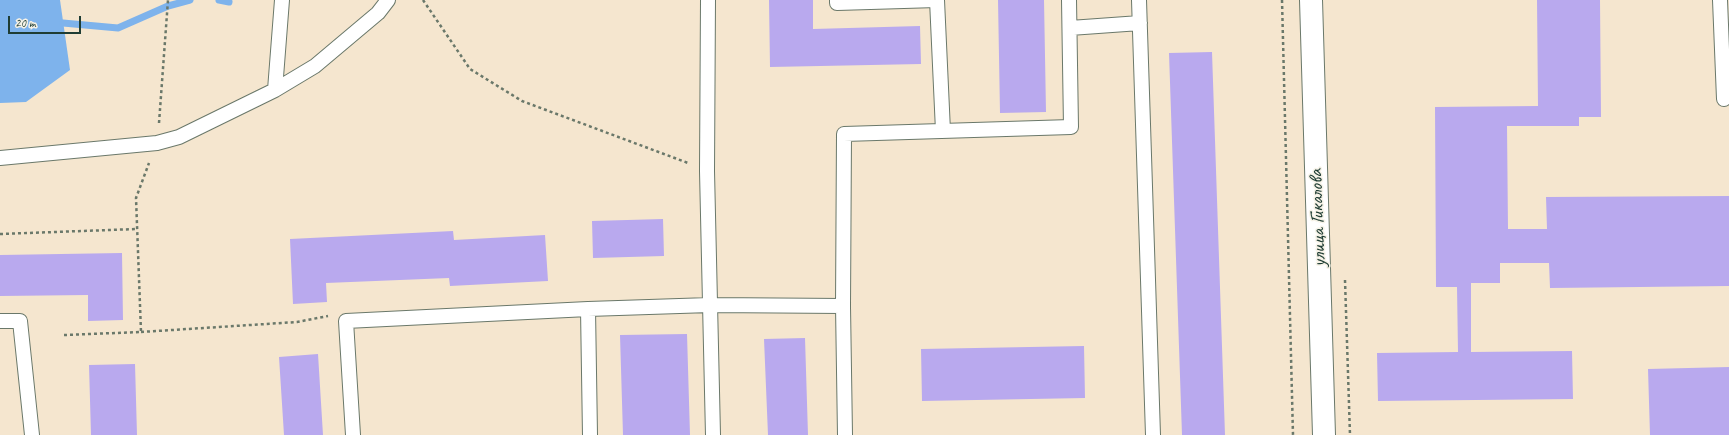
<!DOCTYPE html>
<meta charset="utf-8">
<style>
body{margin:0}
#map{position:relative;width:1729px;height:435px;overflow:hidden;background:#f5e6cf;font-family:Caveat,sans-serif}
canvas{display:block}
.scale{position:absolute;left:8px;top:16px;width:73px;height:18px;box-sizing:border-box;border:2px solid #1f3d34;border-top:0;padding-left:5px;font-size:12px;line-height:14px;white-space:nowrap;color:#1f3d34;-webkit-text-stroke:3px #f7f3e8;paint-order:stroke}
</style>
<div id="map">
<canvas width="1729" height="435"></canvas>
<div class="scale">20 m</div>
</div>
<script>
const g = document.querySelector('canvas').getContext('2d');
g.lineJoin = 'round';
function fill(path, color) { g.fillStyle = color; g.fill(path, 'evenodd'); }
const shape = rows => new Path2D(rows.map(r => 'M' + r).join(''));
function trace(path, color, width, dash) { g.strokeStyle = color; g.lineWidth = width; g.lineCap = dash ? 'butt' : 'round'; g.setLineDash(dash || []); g.stroke(path); }
function drawText(font, color, halo, rows, align = 'center') {
  g.font = font + ' Caveat,sans-serif'; g.lineWidth = 3; g.setLineDash([]); g.textBaseline = 'middle'; g.strokeStyle = halo; g.fillStyle = color; for (const [text, x, y, turn = 0] of rows) {
    g.save(); g.translate(x, y); g.rotate((+turn || 0) * Math.PI / 180); g.textAlign = isNaN(turn) ? turn : align; if (halo) g.strokeText(text, 0, 0); g.fillText(text, 0, 0); g.restore();
  }
}
const water = shape([
 [0,0,60,0,70,70,26,102,0,103]
]);
const stream = shape([
 [219,0,229,2],
 [63,23,118,28,168,6,190,0]
]);
const building = shape([
 [769,0,813,0,813,29,920,26,921,64,770,67],
 [998,0,1044,0,1046,112,1000,113],
 [1537,0,1600,0,1601,117,1579,117,1579,126,1507,126,1508,229,1547,229,1546,197,1729,196,1729,286,1550,288,1549,263,1500,263,1500,283,1471,283,1471,352,1572,351,1573,399,1378,401,1377,353,1458,352,1457,287,1436,287,1435,107,1538,106],
 [1212,52,1225,435,1182,435,1169,53],
 [663,219,664,256,593,258,592,221],
 [453,231,454,240,545,235,548,281,450,286,449,278,326,283,327,302,293,304,290,239],
 [122,253,123,320,88,321,88,295,0,296,0,255],
 [687,334,690,435,623,435,620,335],
 [805,338,808,435,768,435,764,339],
 [1084,346,1085,398,922,401,921,349],
 [318,354,323,435,284,435,279,357],
 [135,364,137,435,91,435,89,365],
 [1729,367,1729,435,1650,435,1648,369]
]);
const path = shape([
 [423,0,470,69,522,101,688,163],
 [1282,0,1293,435],
 [159,123,168,0],
 [0,234,137,229],
 [1345,280,1350,435],
 [141,332,297,322,328,316],
 [64,335,141,332,136,198,149,163]
]);
const lane = shape([
 [708,0,707,171,713,435],
 [837,0,837,3,937,0,943,131],
 [1139,0,1153,435],
 [1720,0,1724,99],
 [1070,28,1140,23],
 [275,90,282,0],
 [0,158,157,143,179,137,275,90,315,66,378,13,388,0],
 [843,306,844,134,1071,127,1069,0],
 [0,321,20,321,32,435],
 [353,435,346,321,588,309],
 [590,435,588,309,710,305,843,306,845,435]
]);
const secondary = shape([
 [1311,0,1324,435]
]);
const streetNames = [
 ["улица Гикалова",1318,218,-92]
];
fill(water, '#7eb3ec');
trace(stream, '#7eb3ec', 7);
fill(building, '#b9a9ee');
trace(lane, '#6a786a', 16);
trace(secondary, '#6a786a', 24);
trace(path, '#6a786a', 2.5, [3, 3]);
trace(lane, '#fff', 14);
trace(secondary, '#fff', 22);
drawText('20px', '#1f3d34', '#f7f3e8', streetNames);
</script>
